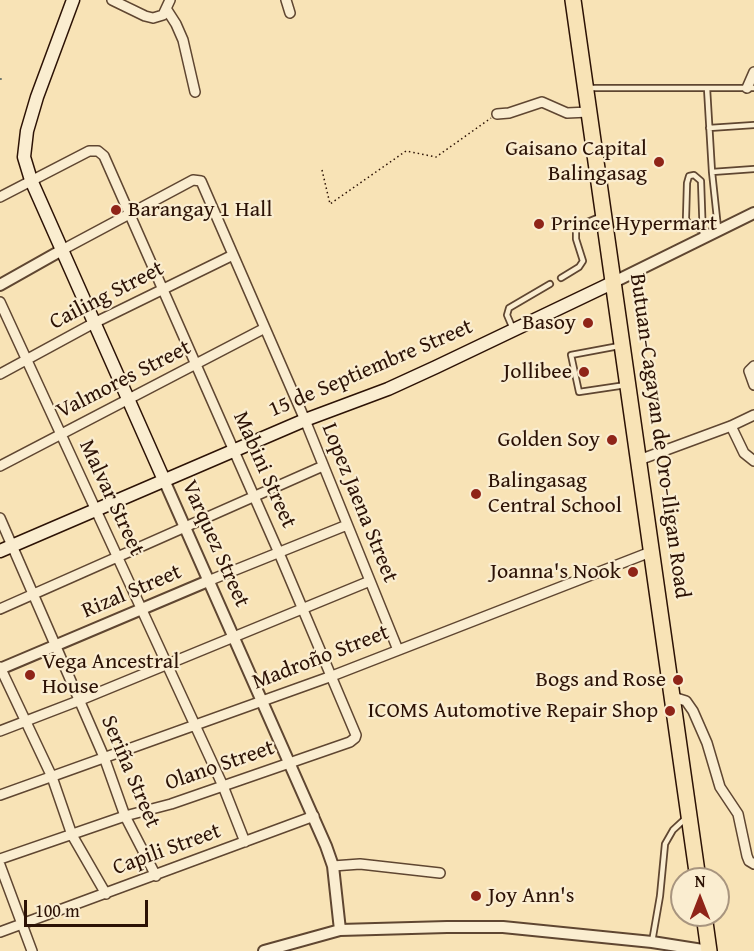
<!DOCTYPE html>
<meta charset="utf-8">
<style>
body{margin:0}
#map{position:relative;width:754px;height:951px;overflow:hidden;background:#f8e3b6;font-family:"Gentium Book Plus",serif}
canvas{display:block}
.north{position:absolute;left:670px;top:867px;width:60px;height:60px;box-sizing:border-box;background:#faedd0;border:2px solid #a8957f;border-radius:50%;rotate:0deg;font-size:16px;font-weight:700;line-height:24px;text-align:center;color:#2c1205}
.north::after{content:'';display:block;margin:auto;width:21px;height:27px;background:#8f2418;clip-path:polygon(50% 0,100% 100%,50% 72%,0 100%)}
.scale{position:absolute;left:24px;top:900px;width:124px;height:27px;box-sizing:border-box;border:3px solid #2c1205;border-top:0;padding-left:8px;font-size:18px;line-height:21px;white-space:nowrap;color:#2c1205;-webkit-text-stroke:4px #faedd0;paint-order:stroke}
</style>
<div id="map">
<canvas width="754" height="951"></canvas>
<div class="north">N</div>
<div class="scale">100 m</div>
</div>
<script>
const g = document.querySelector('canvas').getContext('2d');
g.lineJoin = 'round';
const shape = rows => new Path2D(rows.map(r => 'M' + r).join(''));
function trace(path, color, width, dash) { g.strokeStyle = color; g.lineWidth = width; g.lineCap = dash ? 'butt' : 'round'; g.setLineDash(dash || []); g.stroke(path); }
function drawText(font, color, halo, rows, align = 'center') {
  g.font = font + ' "Gentium Book Plus",serif'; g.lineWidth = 4.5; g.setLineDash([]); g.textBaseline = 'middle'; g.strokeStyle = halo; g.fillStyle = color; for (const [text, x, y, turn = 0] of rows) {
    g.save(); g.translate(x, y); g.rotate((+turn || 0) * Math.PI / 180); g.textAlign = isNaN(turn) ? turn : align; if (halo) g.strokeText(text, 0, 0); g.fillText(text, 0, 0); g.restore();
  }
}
const stream = shape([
 [0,79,1,79]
]);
const path = shape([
 [322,170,330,204,406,151,436,157,491,118]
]);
const service = shape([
 [589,88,754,88],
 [707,88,712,172,718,228],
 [709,128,754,125],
 [712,172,754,169],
 [703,231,687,222,686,218,687,183,689,176,694,175,701,181,703,238],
 [561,278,579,267,583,261,576,239,576,231,580,225,602,216],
 [513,329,507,315,509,308,550,284],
 [619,346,571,355,579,392,626,385],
 [652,942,660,896,665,844,673,830,686,818]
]);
const minor = shape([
 [112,0,145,16,153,18,163,15,170,0],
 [286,0,290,13],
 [167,10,176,24,183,40,195,92],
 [747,88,754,72],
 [497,114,509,113,542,102,567,113,589,112],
 [0,197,89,151,98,151,104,156,279,553,356,735,355,738,350,742,223,786,171,804,125,816,0,859],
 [62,250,193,180,201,181,305,420,398,650],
 [0,302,223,786,245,842],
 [754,366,749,371,754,385],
 [0,374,94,323,233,255],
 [731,426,744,453,754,461],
 [639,460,731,426,754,415],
 [0,466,265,328],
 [0,518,104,757,125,816,156,876],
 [208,581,347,525],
 [0,609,323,466],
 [0,667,52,777,72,835,106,894],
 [673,697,686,701,693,711,707,743,720,787,738,814,747,856,749,861,754,864],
 [0,731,78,701,370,581],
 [0,795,332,676,653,551],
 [0,865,32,951],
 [333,866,360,864,440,873],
 [0,932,314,816]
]);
const tertiary = shape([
 [614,282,754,213],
 [0,285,62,250],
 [164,480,326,846,333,866,340,930],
 [0,669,208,581],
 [264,951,340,930,447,927,503,927,652,942,709,951]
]);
const secondary = shape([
 [73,0,37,97,27,131,24,157,31,180,164,480],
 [0,551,305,420,388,389,436,367,614,282]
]);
const trunk = shape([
 [573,0,698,879],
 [704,915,709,951]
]);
const markers = [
 [659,162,6,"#8f2418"],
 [116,210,6,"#8f2418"],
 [539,224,6,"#8f2418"],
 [588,323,6,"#8f2418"],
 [584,372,6,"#8f2418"],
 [612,440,6,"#8f2418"],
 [476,494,6,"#8f2418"],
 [633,572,6,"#8f2418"],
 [30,675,6,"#8f2418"],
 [678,680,6,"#8f2418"],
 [670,711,6,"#8f2418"],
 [476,896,6,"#8f2418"]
];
const poiNames = [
 ["Gaisano Capital",647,149],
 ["Balingasag",647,174],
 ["Barangay 1 Hall",128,210,"left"],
 ["Prince Hypermart",551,224,"left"],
 ["Basoy",576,323],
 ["Jollibee",572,372],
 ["Golden Soy",600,440],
 ["Balingasag",488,481,"left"],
 ["Central School",488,506,"left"],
 ["Joanna's Nook",621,572],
 ["Vega Ancestral",42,662,"left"],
 ["House",42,687,"left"],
 ["Bogs and Rose",666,680],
 ["ICOMS Automotive Repair Shop",658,711],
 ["Joy Ann's",488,896,"left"]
];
const streetNames = [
 ["Cailing Street",107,296,-27],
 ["15 de Septiembre Street",371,369,-23],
 ["Valmores Street",124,380,-27],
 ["Butuan-Cagayan de Oro-Iligan Road",659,436,82],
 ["Mabini Street",264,470,66],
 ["Malvar Street",111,498,65],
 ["Lopez Jaena Street",359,503,68],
 ["Varquez Street",215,544,66],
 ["Rizal Street",132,592,-23],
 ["Madroño Street",321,658,-21],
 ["Olano Street",220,766,-19],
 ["Seriña Street",130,772,67],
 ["Capili Street",167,850,-20]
];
trace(stream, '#72796f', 2);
trace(service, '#5f4631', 8);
trace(minor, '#5f4631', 12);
trace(tertiary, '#5f4631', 14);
trace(secondary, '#2c1205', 15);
trace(trunk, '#2c1205', 18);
trace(path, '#2c1205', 1.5, [1.5, 3]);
trace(service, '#faedd0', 4.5);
trace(minor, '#faedd0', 9);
trace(tertiary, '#faedd0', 10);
trace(secondary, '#faedd0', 12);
trace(trunk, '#f8e3b6', 15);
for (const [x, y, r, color] of markers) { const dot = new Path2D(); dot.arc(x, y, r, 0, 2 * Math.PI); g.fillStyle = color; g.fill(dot); trace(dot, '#faedd0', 2); }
drawText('22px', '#2c1205', '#faedd0', poiNames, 'right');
drawText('22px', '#2c1205', '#faedd0', streetNames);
</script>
